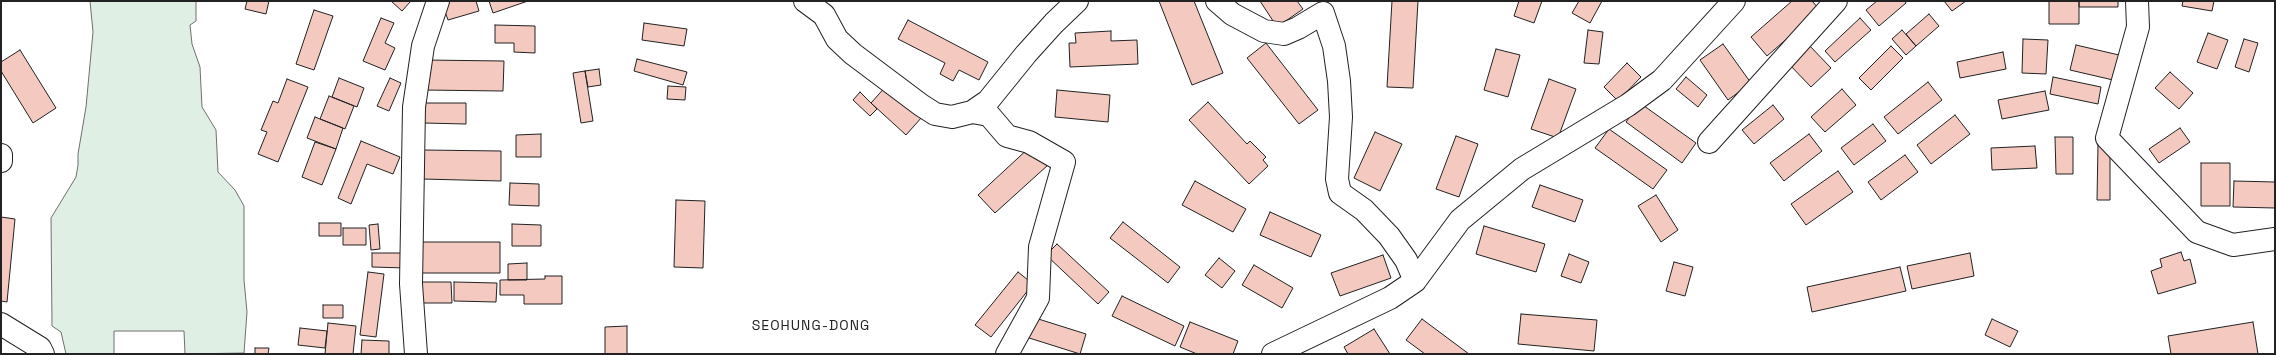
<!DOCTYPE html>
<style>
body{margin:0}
#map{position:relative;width:2276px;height:355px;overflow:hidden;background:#fff;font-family:"Space Grotesk",sans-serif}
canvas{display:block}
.frame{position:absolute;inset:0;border:2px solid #222;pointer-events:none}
</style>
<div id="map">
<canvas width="2276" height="355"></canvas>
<div class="frame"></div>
</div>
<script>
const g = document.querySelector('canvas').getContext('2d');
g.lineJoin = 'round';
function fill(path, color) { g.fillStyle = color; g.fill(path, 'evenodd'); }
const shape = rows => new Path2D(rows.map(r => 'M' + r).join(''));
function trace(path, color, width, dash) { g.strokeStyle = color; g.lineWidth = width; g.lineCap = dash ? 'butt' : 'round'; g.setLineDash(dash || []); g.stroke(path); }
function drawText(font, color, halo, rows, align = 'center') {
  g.font = font + ' "Space Grotesk",sans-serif'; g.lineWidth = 3; g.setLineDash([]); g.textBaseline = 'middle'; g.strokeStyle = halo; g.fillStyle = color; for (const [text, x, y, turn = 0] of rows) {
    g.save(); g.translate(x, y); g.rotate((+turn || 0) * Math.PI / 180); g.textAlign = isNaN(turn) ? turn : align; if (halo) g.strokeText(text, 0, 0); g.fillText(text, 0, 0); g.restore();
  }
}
const green = shape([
 [90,1,196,1,196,21,190,25,192,44,200,67,202,107,216,130,218,172,235,190,244,206,244,280,247,312,244,353,185,354,184,331,114,331,114,354,66,354,61,332,52,326,51,218,76,177,78,165,78,154,86,107,93,32,90,1]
]);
const building = shape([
 [247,1,269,1,266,14,245,9,247,1],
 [391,1,411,1,402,11,391,1],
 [448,1,476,1,479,11,448,20,443,6,449,4,448,1],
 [489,1,528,1,493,13,489,1],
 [1159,1,1194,1,1223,73,1192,85,1159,1],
 [1260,1,1297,1,1303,9,1277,27,1260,1],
 [1392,1,1418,1,1413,88,1387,87,1392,1],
 [1519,1,1542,1,1534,23,1514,16,1519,1],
 [1579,1,1602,1,1590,23,1572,13,1579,1],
 [1792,1,1812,1,1820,10,1767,56,1751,37,1792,1],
 [1877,1,1905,1,1906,3,1879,26,1866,10,1877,1],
 [1944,1,1966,1,1952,11,1944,1],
 [2049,1,2079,1,2079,24,2049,24,2049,1],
 [2079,1,2118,1,2118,7,2079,7,2079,1],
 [2183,1,2214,1,2212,11,2182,6,2183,1],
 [314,10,333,16,314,70,296,64,314,10],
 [1929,14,1939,26,1916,46,1906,34,1929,14],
 [381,18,394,23,385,43,395,48,385,70,363,61,381,18],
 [1860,18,1871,30,1835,62,1825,51,1860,18],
 [908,20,988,62,979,80,959,70,953,81,940,74,945,63,898,39,908,20],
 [644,23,687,29,684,46,642,40,644,23],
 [495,25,535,26,535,53,514,52,514,43,495,43,495,25],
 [1588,30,1603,32,1599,64,1584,63,1588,30],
 [1902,30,1916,46,1906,55,1892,39,1902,30],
 [1111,31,1111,41,1137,40,1138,64,1070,67,1069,43,1076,43,1075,33,1111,31],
 [2208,33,2228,40,2217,69,2197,62,2208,33],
 [2023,39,2048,40,2046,74,2022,73,2023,39],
 [2244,39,2258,43,2249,72,2235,67,2244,39],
 [1266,43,1318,110,1299,124,1247,58,1266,43],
 [1807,43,1831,68,1811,87,1787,62,1807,43],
 [1723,44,1751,83,1728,100,1700,60,1723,44],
 [2076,45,2119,55,2113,80,2070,70,2076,45],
 [1891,46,1903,58,1871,90,1859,78,1891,46],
 [1496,49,1520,55,1508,97,1484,90,1496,49],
 [20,50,56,108,33,123,1,71,1,62,20,50],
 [2003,52,2006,69,1960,78,1957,62,2003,52],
 [637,59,687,72,683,85,634,71,637,59],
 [424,60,504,61,503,91,423,90,424,60],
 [1627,63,1641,77,1618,101,1604,87,1627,63],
 [599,69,601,85,588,87,585,71,599,69],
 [585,71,593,121,581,123,573,73,585,71],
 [2170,72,2193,93,2179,109,2155,88,2170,72],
 [1686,77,1707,95,1698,107,1676,89,1686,77],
 [2053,77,2101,87,2098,104,2050,94,2053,77],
 [339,78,364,88,357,107,332,97,339,78],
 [390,78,401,83,389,111,377,106,390,78],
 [287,79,308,87,278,162,258,154,267,132,261,130,273,101,278,103,287,79],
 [1549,79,1576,89,1558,138,1531,129,1549,79],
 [1928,82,1942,100,1898,134,1884,117,1928,82],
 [887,85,922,117,906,135,871,103,887,85],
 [668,86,686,87,685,100,667,99,668,86],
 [1842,89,1856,105,1825,132,1811,117,1842,89],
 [1057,90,1110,95,1108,122,1055,117,1057,90],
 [2045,91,2049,110,2002,119,1998,100,2045,91],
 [860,92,877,109,870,116,853,100,860,92],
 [329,96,354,106,345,129,320,119,329,96],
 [1208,102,1247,144,1250,141,1266,157,1263,160,1268,166,1249,184,1189,120,1208,102],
 [424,103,466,103,466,124,423,123,424,103],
 [1640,103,1696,143,1682,163,1626,122,1640,103],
 [1773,105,1784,119,1754,144,1742,130,1773,105],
 [1955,115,1970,134,1931,164,1917,145,1955,115],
 [315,117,343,128,336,149,307,138,315,117],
 [1873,124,1886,141,1854,165,1841,148,1873,124],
 [2180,128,2190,142,2159,163,2149,149,2180,128],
 [1609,129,1667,170,1653,189,1595,148,1609,129],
 [1375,132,1402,144,1380,191,1354,178,1375,132],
 [541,134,541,157,516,157,516,135,541,134],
 [1809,134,1822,151,1784,181,1770,163,1809,134],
 [1456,136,1478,144,1459,197,1436,189,1456,136],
 [2055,137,2073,137,2073,174,2056,174,2055,137],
 [361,141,400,157,393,174,367,164,351,204,338,198,361,141],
 [315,142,336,149,322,185,302,177,315,142],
 [2098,145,2110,145,2110,200,2097,200,2098,145],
 [1031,146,1048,165,995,213,978,195,1031,146],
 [2035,146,2037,168,1992,170,1991,148,2035,146],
 [423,150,501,151,501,181,422,179,423,150],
 [1905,155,1918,172,1881,200,1868,182,1905,155],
 [2201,163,2230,163,2230,206,2201,206,2201,163],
 [1838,171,1853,192,1806,225,1791,204,1838,171],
 [1195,181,1246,209,1233,232,1182,205,1195,181],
 [2234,181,2275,182,2275,208,2233,207,2234,181],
 [510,183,539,184,539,206,509,205,510,183],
 [1540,185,1583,200,1575,222,1532,207,1540,185],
 [1656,195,1678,230,1661,242,1638,206,1656,195],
 [676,200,705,201,703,268,674,267,676,200],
 [1270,212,1321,235,1311,257,1260,235,1270,212],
 [1,217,15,219,7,302,1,301,1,217],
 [1123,222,1180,267,1168,283,1110,238,1123,222],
 [319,223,341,223,341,236,319,236,319,223],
 [378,224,380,249,371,250,369,225,378,224],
 [512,224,541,225,541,246,512,246,512,224],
 [1484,226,1545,244,1536,272,1476,254,1484,226],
 [343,228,366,228,366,245,343,245,343,228],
 [420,242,500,242,500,273,420,273,420,242],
 [1057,244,1109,292,1098,304,1046,255,1057,244],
 [2181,252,2184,261,2190,259,2196,283,2158,294,2151,271,2162,267,2160,259,2181,252],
 [372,253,406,253,406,268,372,267,372,253],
 [1970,253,1974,276,1912,289,1907,266,1970,253],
 [1569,254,1589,262,1581,283,1561,276,1569,254],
 [1383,255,1391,278,1340,296,1331,273,1383,255],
 [1219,258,1235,271,1222,288,1205,275,1219,258],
 [1674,262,1693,267,1685,296,1666,291,1674,262],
 [527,263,527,280,508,280,508,264,527,263],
 [1254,265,1293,288,1282,308,1242,285,1254,265],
 [1900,267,1906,291,1812,312,1807,287,1900,267],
 [368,272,384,274,376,337,360,335,368,272],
 [1018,272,1033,284,991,337,975,325,1018,272],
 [545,276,562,276,562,304,524,304,524,295,500,295,500,280,545,279,545,276],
 [420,282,451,282,452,303,420,303,420,282],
 [454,282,497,283,496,302,454,301,454,282],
 [1122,296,1184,326,1175,346,1112,316,1122,296],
 [323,305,343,305,343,318,323,318,323,305],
 [1521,314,1597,320,1594,351,1518,344,1521,314],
 [1032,317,1086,334,1080,354,1026,337,1032,317],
 [1422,319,1469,354,1425,354,1406,340,1422,319],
 [1992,319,2018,331,2010,347,1985,335,1992,319],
 [1190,322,1238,341,1233,354,1197,354,1180,347,1190,322],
 [2253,322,2258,354,2171,354,2168,336,2253,322],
 [328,323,356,326,353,354,325,354,328,323],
 [627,326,627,354,605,354,605,327,627,326],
 [300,328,327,331,325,348,298,345,300,328],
 [1374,329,1390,354,1348,354,1344,347,1374,329],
 [362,340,389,341,389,354,361,354,362,340],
 [255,348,269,348,268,354,255,354,255,348]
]);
const minor = shape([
 [805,1,824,15,837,39,853,54,921,105,935,114,952,117,972,112,989,115,1007,136,1029,142,1064,162,1040,247,1038,298,1007,354],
 [1217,1,1232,14,1264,31,1284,34,1298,28,1323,13,1334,46,1339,81,1341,117,1337,179,1340,193,1364,210,1389,236,1406,260,1415,281],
 [2137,1,2138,27,2107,138,2197,232,2233,245,2275,239],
 [972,112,988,101,1026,54,1054,23,1077,1],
 [1709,142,1836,1],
 [1,155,1,161],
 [1,324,40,348,43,354],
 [416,354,411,284,414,107,423,46,438,1],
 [1273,354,1390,298,1415,281,1460,220,1522,169,1628,105,1662,80,1734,1]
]);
const quarterNames = [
 ["SEOHUNG-DONG",811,326]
];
fill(green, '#e0efe3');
trace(green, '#6f6f6f', 1);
fill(building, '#f3c9c0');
trace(building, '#222', 1);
trace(minor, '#222', 24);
trace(minor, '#fff', 22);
g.letterSpacing = '1px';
drawText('14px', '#222', '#fff', quarterNames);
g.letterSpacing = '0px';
</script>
